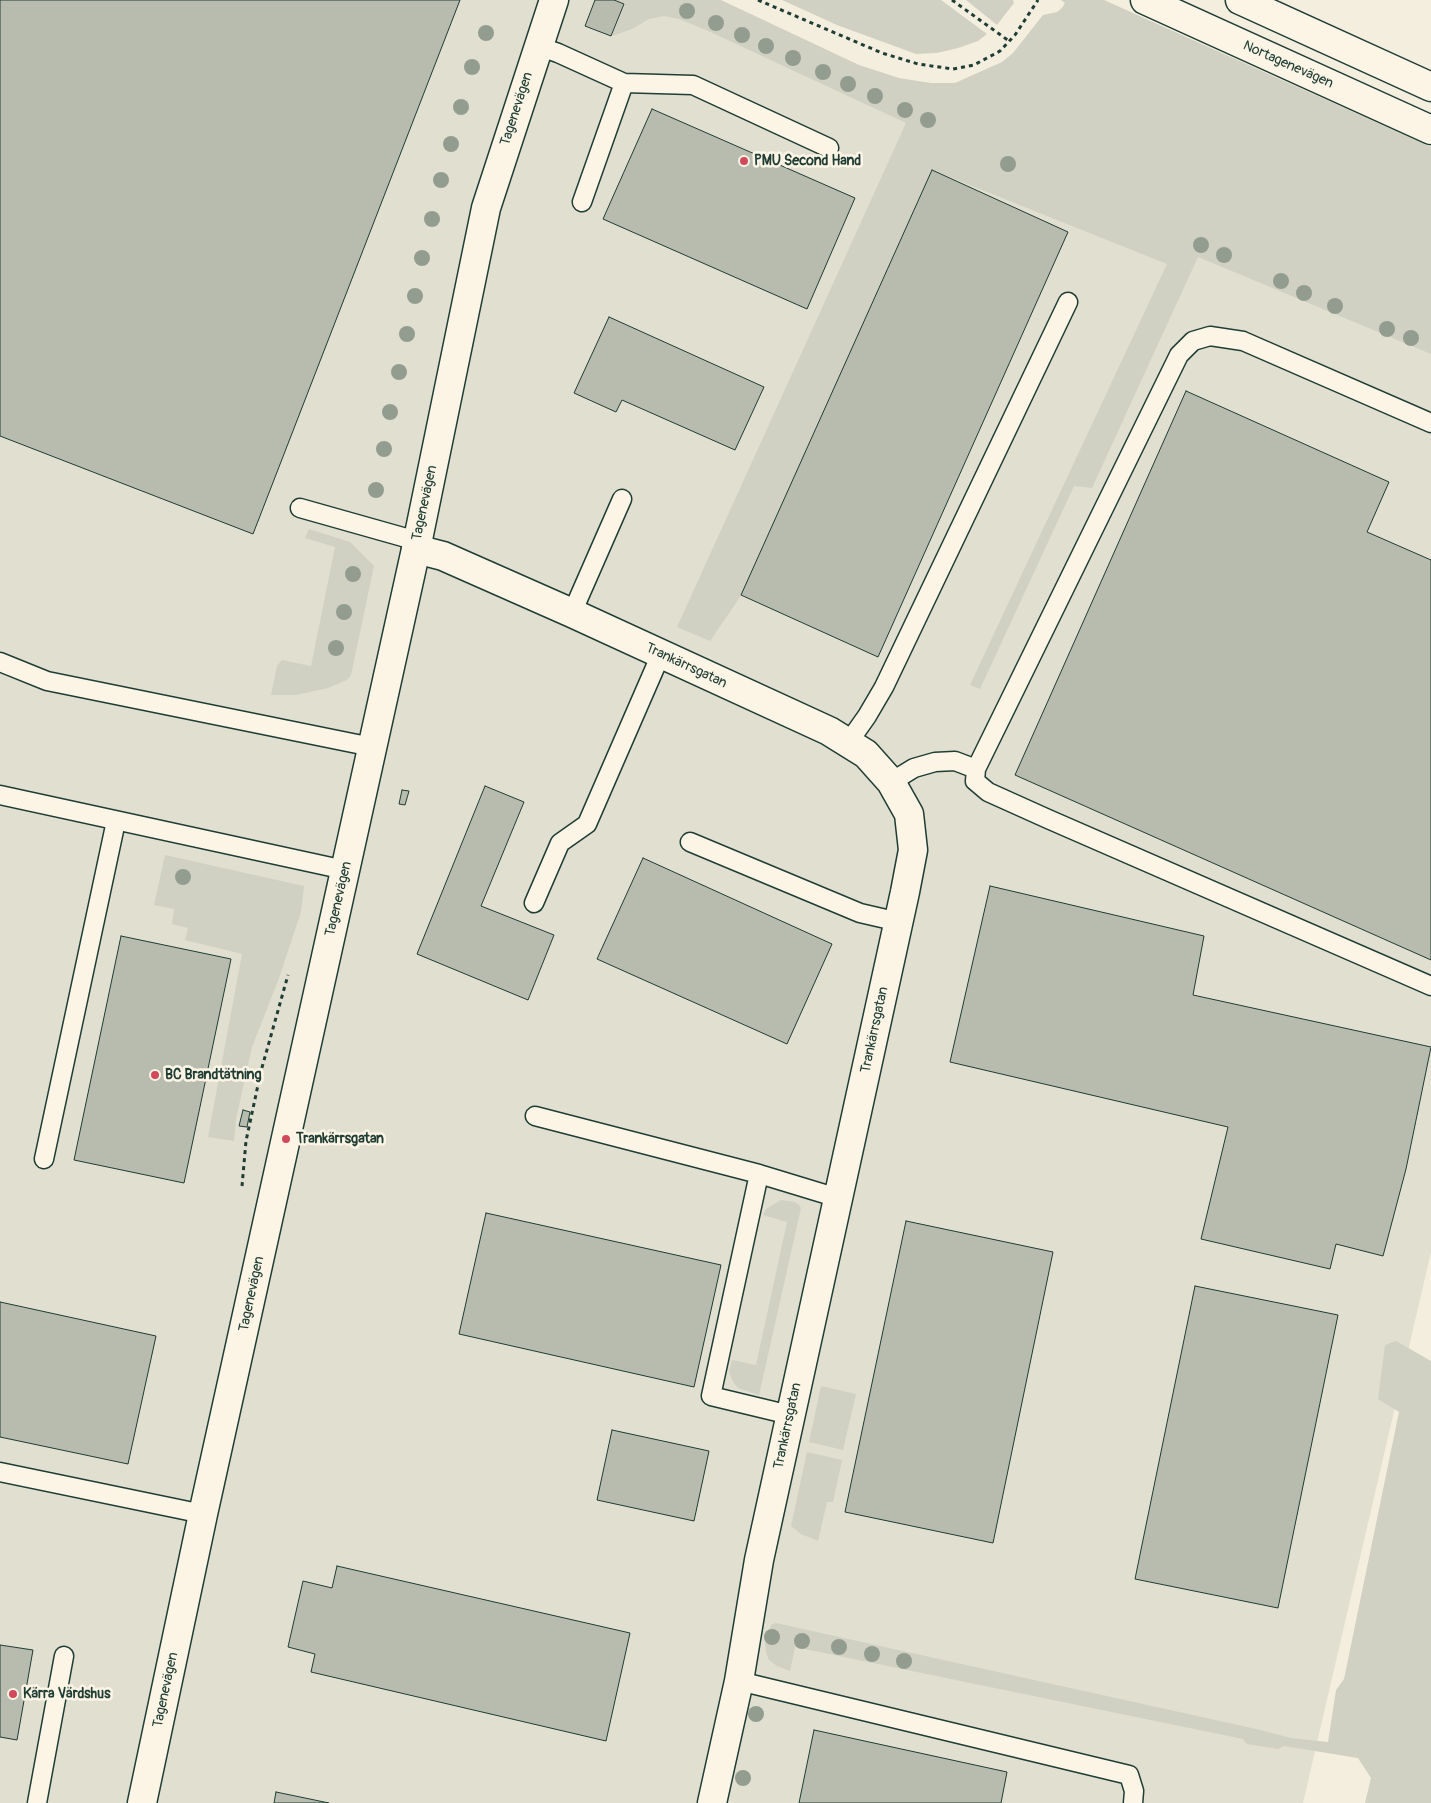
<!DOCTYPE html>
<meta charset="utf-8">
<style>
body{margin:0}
canvas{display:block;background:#f3eede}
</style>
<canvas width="1431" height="1803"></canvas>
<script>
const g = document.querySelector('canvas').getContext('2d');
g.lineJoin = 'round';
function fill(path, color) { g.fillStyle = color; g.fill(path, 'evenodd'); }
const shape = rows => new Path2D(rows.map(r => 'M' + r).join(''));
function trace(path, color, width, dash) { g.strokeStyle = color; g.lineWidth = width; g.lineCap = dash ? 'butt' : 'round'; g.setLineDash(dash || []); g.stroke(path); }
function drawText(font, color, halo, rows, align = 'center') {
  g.font = font + ' Pangolin,sans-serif'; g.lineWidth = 5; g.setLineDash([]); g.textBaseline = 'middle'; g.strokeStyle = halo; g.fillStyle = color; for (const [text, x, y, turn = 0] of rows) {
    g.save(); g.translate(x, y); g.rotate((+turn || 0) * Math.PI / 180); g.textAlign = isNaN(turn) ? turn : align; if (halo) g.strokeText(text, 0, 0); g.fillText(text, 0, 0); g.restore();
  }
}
const built = shape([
 [0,0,669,0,1431,349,1431,1252,1303,1803,0,1803]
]);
const green = shape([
 [615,0,721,0,859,65,899,78,931,83,955,83,1002,62,1013,53,1043,15,1057,12,1062,8,1065,3,1061,0,1104,0,1431,147,1431,354,1198,257,1092,488,1074,486,980,689,970,685,1167,264,932,170,742,594,710,641,677,627,906,123,706,30,679,19,664,16,649,19,632,29,612,36,625,4],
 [782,0,941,0,987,34,978,41,958,48,937,53,916,54,837,25],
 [966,0,1013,0,1014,3,997,25],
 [309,529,350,542,374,566,351,675,347,680,328,688,296,695,271,695,277,666,282,660,311,666,335,547,305,538],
 [165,855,304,886,301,912,278,981,252,1047,236,1119,234,1141,208,1137,242,954,185,940,188,928,172,924,174,909,154,905],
 [781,1200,795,1202,799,1205,801,1208,759,1395,738,1388,733,1382,729,1372,732,1360,756,1365,787,1222,763,1215,766,1209],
 [1396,1341,1431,1361,1431,1803,1365,1803,1371,1778,1358,1758,1284,1746,1278,1749,1247,1744,1243,1739,795,1647,790,1671,777,1666,769,1660,766,1652,765,1644,771,1625,776,1623,1256,1729,1291,1738,1328,1742,1336,1690,1344,1679,1399,1412,1378,1399,1385,1345],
 [821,1386,856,1394,843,1450,809,1442],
 [807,1452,842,1460,833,1502,827,1502,818,1541,801,1534,791,1526]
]);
const building = shape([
 [0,0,460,0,253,534,0,436,0,0],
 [595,0,614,0,624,4,611,36,585,26,595,0],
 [652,109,855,198,807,309,603,219,652,109],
 [932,170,1068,232,878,657,741,595,932,170],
 [609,317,764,387,735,450,622,400,616,412,574,393,609,317],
 [1186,391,1389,482,1367,532,1431,560,1431,960,1015,775,1186,391],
 [485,786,524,802,481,906,554,935,528,1000,417,954,485,786],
 [402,790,409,791,405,805,399,804,402,790],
 [643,858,832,944,787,1044,597,959,643,858],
 [990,886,1204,936,1193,995,1431,1047,1406,1169,1383,1256,1336,1244,1330,1269,1201,1239,1228,1127,950,1062,990,886],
 [121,936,231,959,184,1183,74,1160,121,936],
 [243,1110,250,1112,247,1127,239,1126,243,1110],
 [486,1213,721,1265,694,1387,459,1334,486,1213],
 [906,1221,1053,1252,993,1543,845,1512,906,1221],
 [1195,1286,1338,1315,1278,1608,1135,1579,1195,1286],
 [0,1302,156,1336,128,1464,0,1437,0,1302],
 [612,1430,709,1451,694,1521,597,1500,612,1430],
 [337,1566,630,1633,606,1741,311,1672,315,1654,288,1647,303,1581,332,1588,337,1566],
 [0,1645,33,1650,17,1740,0,1737,0,1645],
 [814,1730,1007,1772,1001,1803,799,1803,814,1730],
 [276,1792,329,1803,274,1803,276,1792]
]);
const path = shape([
 [758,0,882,53,918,64,953,69,974,65,1000,51,1015,35,1038,0],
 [952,0,1009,41],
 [242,1186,246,1141,261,1071,288,975]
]);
const lane = shape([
 [538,46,558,53,624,83,693,85,829,148],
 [582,202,624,83],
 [1431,423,1243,341,1210,336,1193,341,1179,355,976,769,975,781,988,792,1048,819,1431,986],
 [300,508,417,541],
 [572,613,622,499],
 [0,662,47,681,372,747],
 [848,743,867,716,884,687,1068,302],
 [891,782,914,768,935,762,955,761,976,769],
 [0,795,345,870],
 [690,842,860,913,899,922],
 [534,903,560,843,587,824,661,654],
 [535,1116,759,1174],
 [44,1159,116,821],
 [790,1415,711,1396,759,1174,838,1198],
 [0,1472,203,1514],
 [739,1681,1129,1775,1134,1791,1133,1803],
 [37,1803,64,1656]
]);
const street = shape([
 [416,549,443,556,572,613,829,731,866,754,891,782,909,814,913,850,905,892,759,1560,739,1681,712,1803]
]);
const secondary = shape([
 [1145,0,1431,130],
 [1240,0,1431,87],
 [142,1803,203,1514,416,549,486,208,554,0]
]);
const trees = [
 [687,11],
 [716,23],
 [486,33],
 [742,35],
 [766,46],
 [793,58],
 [472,67],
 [823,72],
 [848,84],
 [875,96],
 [461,107],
 [905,110],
 [928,120],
 [451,144],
 [1008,164],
 [441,180],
 [432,219],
 [1201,245],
 [1224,255],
 [422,258],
 [1281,281],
 [1304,293],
 [415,296],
 [1335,306],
 [1387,329],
 [407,334],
 [1411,338],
 [399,372],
 [390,412],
 [384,449],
 [376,490],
 [353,574],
 [344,612],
 [336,648],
 [183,877],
 [772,1637],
 [802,1641],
 [839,1647],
 [872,1654],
 [904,1661],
 [756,1714],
 [743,1778]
];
const markers = [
 [744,161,5,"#d1495b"],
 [155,1075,5,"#d1495b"],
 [286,1139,5,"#d1495b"],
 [13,1694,5,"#d1495b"]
];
const streetNames = [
 ["Nortagenevägen",1288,65,24],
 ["Tagenevägen",517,109,-72],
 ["Tagenevägen",425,503,-78],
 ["Trankärrsgatan",686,666,25],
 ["Tagenevägen",339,899,-77],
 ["Trankärrsgatan",875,1030,-78],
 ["Tagenevägen",252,1294,-78],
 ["Trankärrsgatan",788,1426,-78],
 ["Tagenevägen",166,1690,-78]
];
const poiNames = [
 ["PMU Second Hand",754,161],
 ["BC Brandtätning",165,1075],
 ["Trankärrsgatan",296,1139],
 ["Kärra Värdshus",23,1694]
];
fill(built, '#e1dfd0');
fill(green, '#d0d1c2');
fill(building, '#b8bcae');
trace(building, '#1f3d34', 1);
trace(lane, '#1f3d34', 21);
trace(street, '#1f3d34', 31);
trace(secondary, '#1f3d34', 31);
trace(path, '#1f3d34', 3, [4, 4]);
trace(lane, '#fcf5e5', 18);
trace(street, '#fcf5e5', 28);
trace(secondary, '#fcf5e5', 28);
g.fillStyle = '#929d90';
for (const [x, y] of trees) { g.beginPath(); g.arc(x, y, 8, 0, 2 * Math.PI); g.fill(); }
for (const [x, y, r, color] of markers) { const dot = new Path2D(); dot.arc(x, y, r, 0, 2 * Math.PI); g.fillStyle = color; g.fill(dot); trace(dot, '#fcf5e5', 2); }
drawText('14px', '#1f3d34', '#fcf5e5', streetNames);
drawText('bold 14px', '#1f3d34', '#fcf5e5', poiNames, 'left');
</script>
